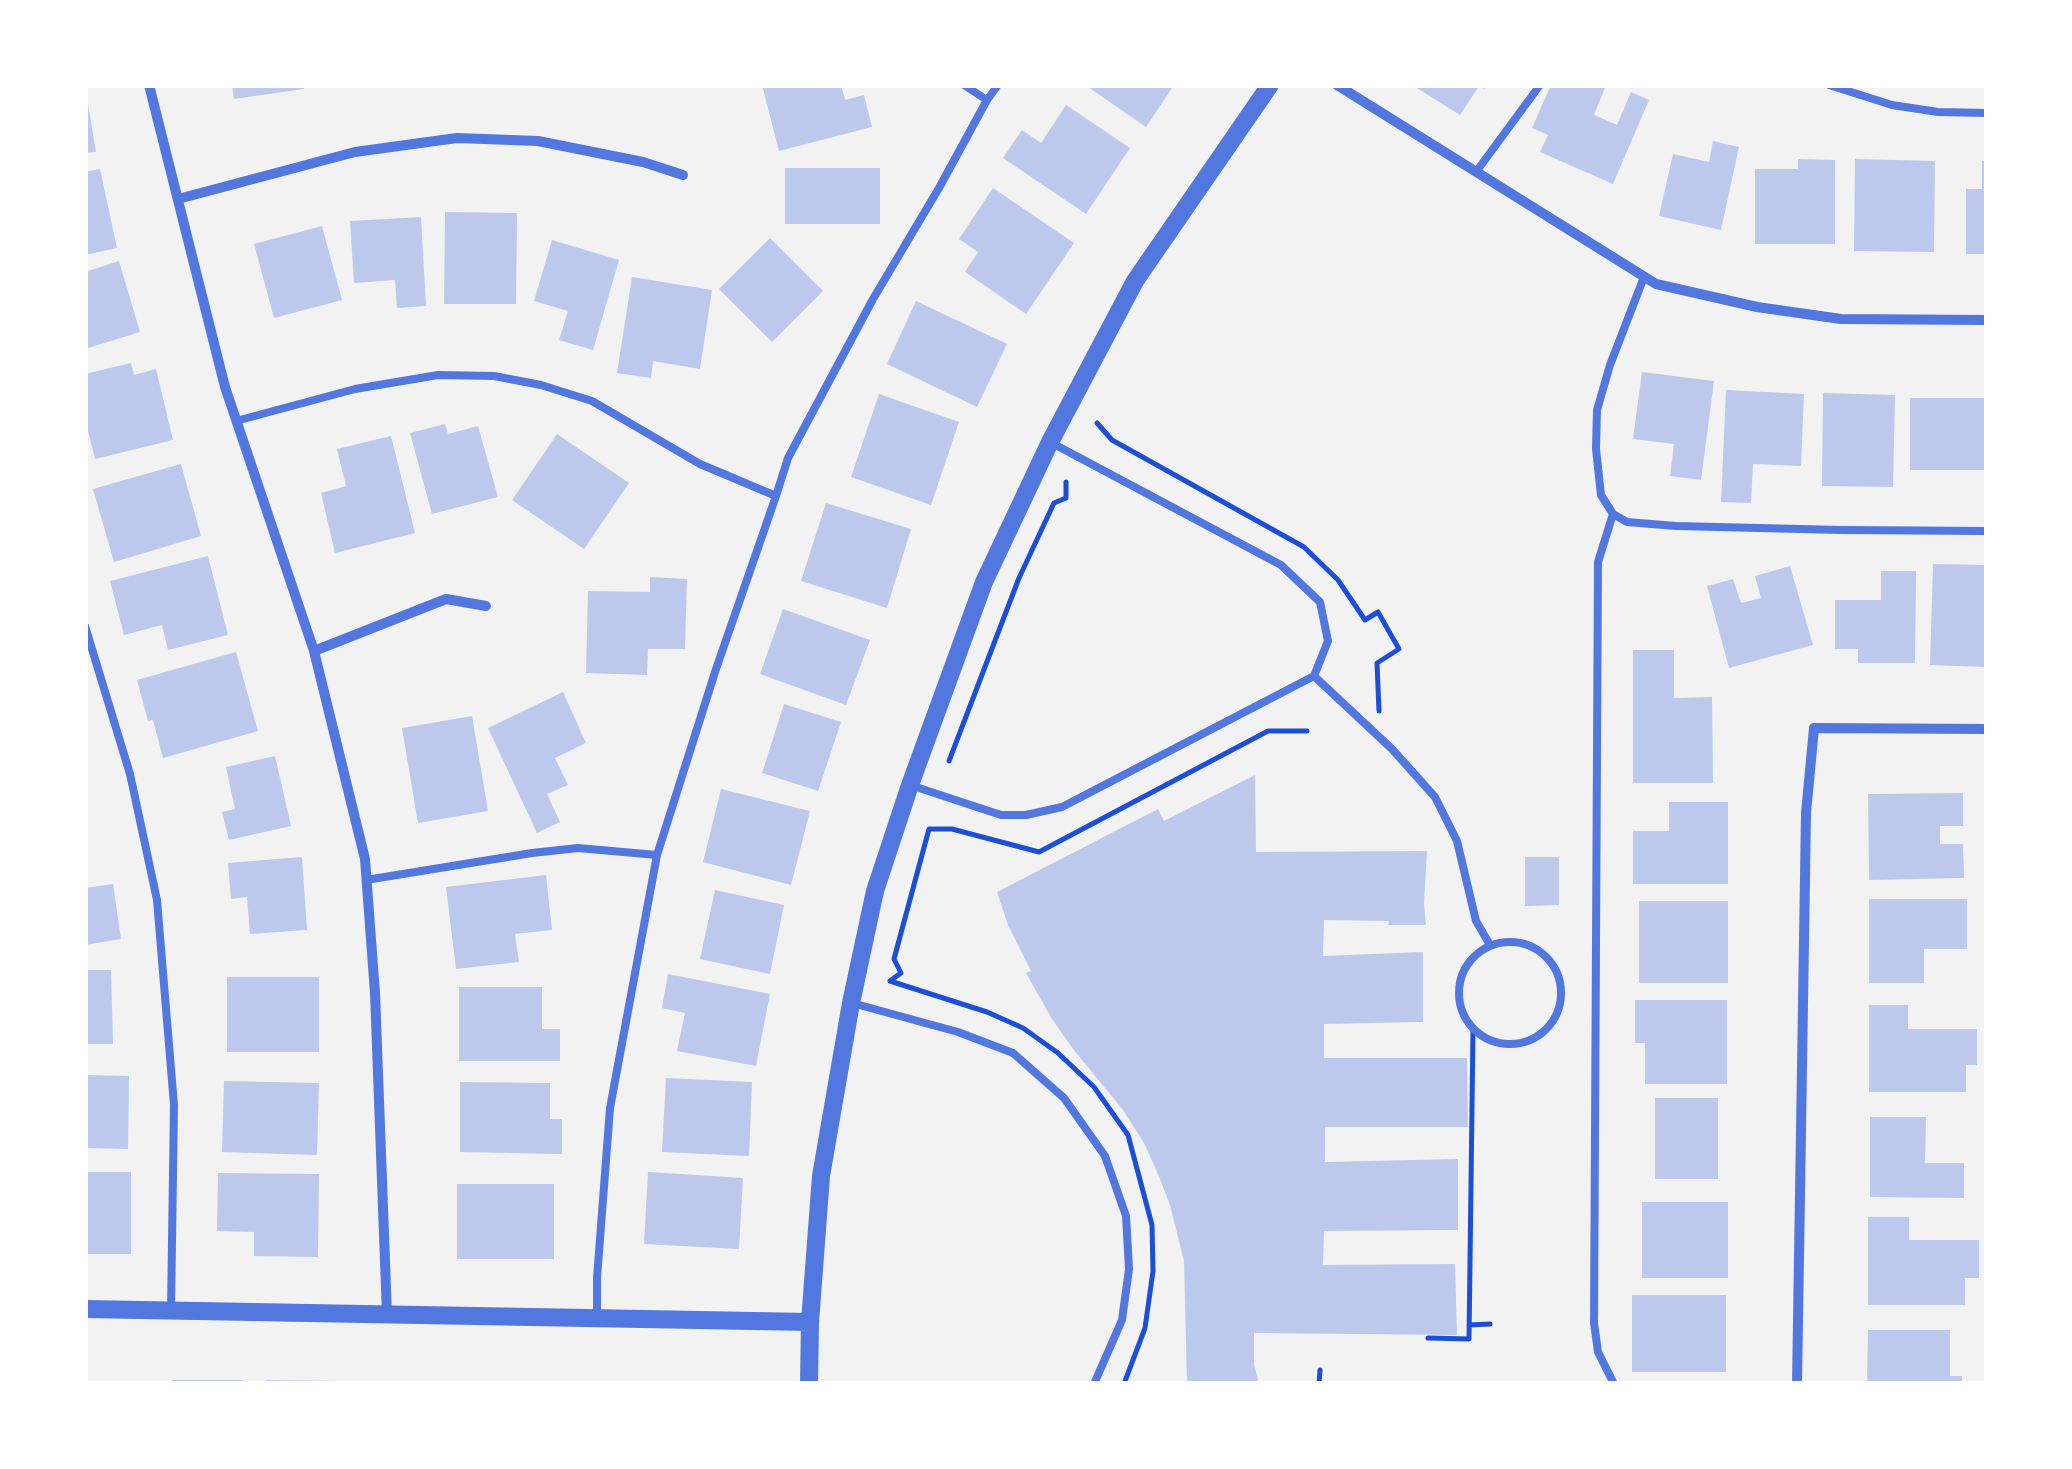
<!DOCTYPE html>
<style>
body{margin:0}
#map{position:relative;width:2072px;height:1469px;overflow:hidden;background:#f2f2f2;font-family:Lato,sans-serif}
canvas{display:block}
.frame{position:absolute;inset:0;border:88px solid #fff;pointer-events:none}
</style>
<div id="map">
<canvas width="2072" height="1469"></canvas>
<div class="frame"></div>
</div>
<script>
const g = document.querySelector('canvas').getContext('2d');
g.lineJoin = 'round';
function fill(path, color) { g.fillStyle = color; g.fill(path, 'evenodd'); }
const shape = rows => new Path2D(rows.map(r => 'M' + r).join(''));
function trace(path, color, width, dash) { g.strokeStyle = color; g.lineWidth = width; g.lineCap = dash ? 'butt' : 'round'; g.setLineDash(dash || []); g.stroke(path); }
const building = shape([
 [232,85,303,85,304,89,234,99],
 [762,85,841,85,845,100,864,95,872,127,779,151],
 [1085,85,1174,85,1146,127],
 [1412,85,1487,85,1484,89,1479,86,1460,115],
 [1551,85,1606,85,1594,115,1617,125,1631,92,1649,100,1613,184,1540,152,1548,135,1532,128],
 [85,98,87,98,96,152,85,153],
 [1066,105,1130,148,1086,214,1003,158,1022,130,1041,143],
 [1713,141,1739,147,1721,230,1659,216,1673,154,1709,162],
 [1798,159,1835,160,1835,244,1755,244,1755,169,1798,169],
 [1855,159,1935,161,1934,252,1854,251],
 [1982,161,1987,161,1987,254,1966,254,1966,189,1982,189],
 [785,168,880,168,880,224,785,224],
 [100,169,117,248,85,255,85,172],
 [993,188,1074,243,1026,314,965,272,978,252,959,239],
 [445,212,517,213,516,304,444,304],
 [421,217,426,306,397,308,395,280,354,283,350,221],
 [322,226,342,300,274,318,254,244],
 [770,238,823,291,772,342,719,289],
 [552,240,619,260,593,350,559,340,568,311,534,301],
 [119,261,140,332,85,349,85,272],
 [632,277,712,290,700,369,653,361,651,378,617,373],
 [916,301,1007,344,977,407,887,364],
 [131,363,134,375,156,369,173,440,95,459,85,419,85,374],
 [1642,372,1714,381,1701,480,1670,476,1674,444,1633,439],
 [1726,390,1804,394,1801,466,1753,464,1751,503,1721,502],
 [1823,393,1895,395,1893,487,1822,486],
 [879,394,959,422,931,505,851,477],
 [1910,398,1987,398,1987,470,1910,470],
 [445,424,448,434,478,426,498,497,432,514,410,433],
 [557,434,629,483,584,549,512,500],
 [391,436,415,533,335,553,321,493,346,486,337,449],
 [181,464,201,536,114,562,93,489],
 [826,503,911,529,887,608,801,581],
 [208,556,228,635,168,650,162,625,124,635,110,581],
 [1933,564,1987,565,1987,667,1930,665],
 [1790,566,1813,645,1729,668,1707,586,1733,579,1741,603,1761,598,1755,576],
 [1881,571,1916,571,1915,663,1858,663,1858,649,1835,649,1835,600,1881,600],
 [650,577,687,579,685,649,648,649,647,675,586,673,588,591,650,592],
 [783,609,870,640,846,705,760,674],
 [1633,650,1674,650,1674,698,1712,697,1713,783,1633,783],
 [236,652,258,731,163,758,153,720,148,721,137,680],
 [563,692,586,743,555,758,568,785,547,794,560,822,537,833,488,728],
 [784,704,841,722,818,791,762,773],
 [472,716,488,811,418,823,402,728],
 [275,756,291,826,229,840,222,812,235,809,226,767],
 [1255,775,1256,852,1427,851,1424,903,1426,925,1388,925,1389,921,1324,920,1323,956,1423,952,1423,1022,1324,1024,1324,1058,1467,1058,1468,1127,1325,1127,1325,1162,1458,1159,1458,1230,1324,1231,1323,1265,1455,1264,1457,1335,1254,1333,1254,1364,1259,1384,1187,1384,1184,1261,1170,1205,1158,1174,1144,1143,1123,1110,1073,1049,1052,1019,1026,973,1031,971,1008,925,997,892,1158,809,1164,821],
 [721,789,810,811,791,885,703,862],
 [1963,793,1963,826,1940,826,1940,844,1963,844,1964,878,1869,880,1868,794],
 [1669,802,1728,802,1728,884,1633,884,1633,831,1669,831],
 [302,857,307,930,250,934,247,897,231,899,228,863],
 [1525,857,1559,857,1559,905,1525,906],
 [546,875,552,930,515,934,519,962,456,969,446,887],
 [113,884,121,939,85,945,85,888],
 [715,890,784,905,770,974,700,959],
 [1869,899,1967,899,1967,949,1924,949,1924,983,1869,983],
 [1639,901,1728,901,1728,983,1639,983],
 [85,970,111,970,113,1044,85,1044],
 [668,974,770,994,756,1066,677,1051,685,1013,662,1008],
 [227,977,319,977,319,1052,227,1052],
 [459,987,542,987,542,1029,560,1029,560,1061,459,1061],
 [1635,1000,1727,1000,1727,1084,1645,1084,1645,1043,1635,1043],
 [1869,1005,1908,1005,1908,1029,1977,1029,1977,1065,1966,1065,1966,1092,1869,1092],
 [85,1075,129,1076,128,1149,85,1148],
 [666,1078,752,1082,749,1156,662,1152],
 [224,1081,319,1083,317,1155,222,1152],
 [460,1082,550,1083,550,1119,562,1119,562,1154,460,1152],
 [1655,1098,1718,1098,1718,1179,1655,1179],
 [1870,1117,1926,1117,1925,1163,1964,1163,1964,1198,1870,1197],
 [85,1172,131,1172,131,1254,85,1254],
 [648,1172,743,1178,739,1249,644,1244],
 [218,1173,319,1174,318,1257,254,1256,254,1232,217,1231],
 [457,1184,554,1184,554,1259,457,1259],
 [1642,1202,1728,1202,1728,1278,1642,1278],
 [1868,1217,1909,1217,1909,1240,1979,1240,1979,1278,1965,1278,1965,1305,1868,1305],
 [1632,1295,1726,1295,1726,1372,1632,1372],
 [1868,1330,1950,1330,1950,1376,1962,1376,1962,1384,1867,1384],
 [172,1380,243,1380,243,1384,172,1384],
 [266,1380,348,1381,348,1384,266,1384]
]);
const path = shape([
 [1097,423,1112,440,1304,547,1338,580,1365,620,1378,612,1399,649,1377,663,1379,711],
 [949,761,1019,578,1054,503,1066,498,1066,482],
 [890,981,901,973,894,959,929,829,952,829,1039,852,1268,731,1307,731],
 [890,981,987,1012,1023,1028,1058,1053,1094,1087,1128,1135,1152,1225,1153,1271,1145,1328,1124,1384],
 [1469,1325,1490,1324],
 [1428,1338,1469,1339,1473,1030],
 [1319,1384,1320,1370]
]);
const service = shape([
 [964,85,987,100],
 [1829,85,1892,105,1938,112,1987,113],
 [1476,172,1540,85],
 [1644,277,1610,365,1597,410,1596,449,1601,495,1613,514,1627,522,1676,526,1841,530,1987,531],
 [236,421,355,389,438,375,494,376,541,385,592,401,700,464,776,496,716,669,657,855],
 [776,496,788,458,873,299,939,188,987,100,998,85],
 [1613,514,1598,562,1594,1323,1598,1352,1614,1384],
 [85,626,130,774,157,900,174,1105,171,1311],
 [1314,676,1392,749,1435,797,1457,841,1476,921,1490,945],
 [910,785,1001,815,1026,815,1062,807,1314,676,1328,641,1320,602,1281,565,1050,442],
 [366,880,532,853,578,848,657,855,610,1108,597,1278,597,1318],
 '1459 993a51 51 0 1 1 102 0a51 51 0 1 1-102 0Z',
 [852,1003,958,1032,1013,1053,1064,1098,1105,1156,1126,1216,1129,1269,1122,1320,1094,1384]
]);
const minor = shape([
 [149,85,225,387,314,651,365,859,375,993,387,1315],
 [1337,85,1656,284,1757,307,1841,319,1987,320],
 [178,199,355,152,457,138,538,141,643,162,683,175],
 [314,651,446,599,486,606],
 [1797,1384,1806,813,1814,728,1987,729]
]);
const tertiary = shape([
 [85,1309,810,1322],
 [809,1384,810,1322,821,1176,851,1003,875,891,910,785,984,582,1050,442,1135,281,1270,85]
]);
fill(building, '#bdc9ec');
trace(path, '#1d4ed8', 5);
trace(service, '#5277de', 8);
trace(minor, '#5277de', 10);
trace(tertiary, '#5277de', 18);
</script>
